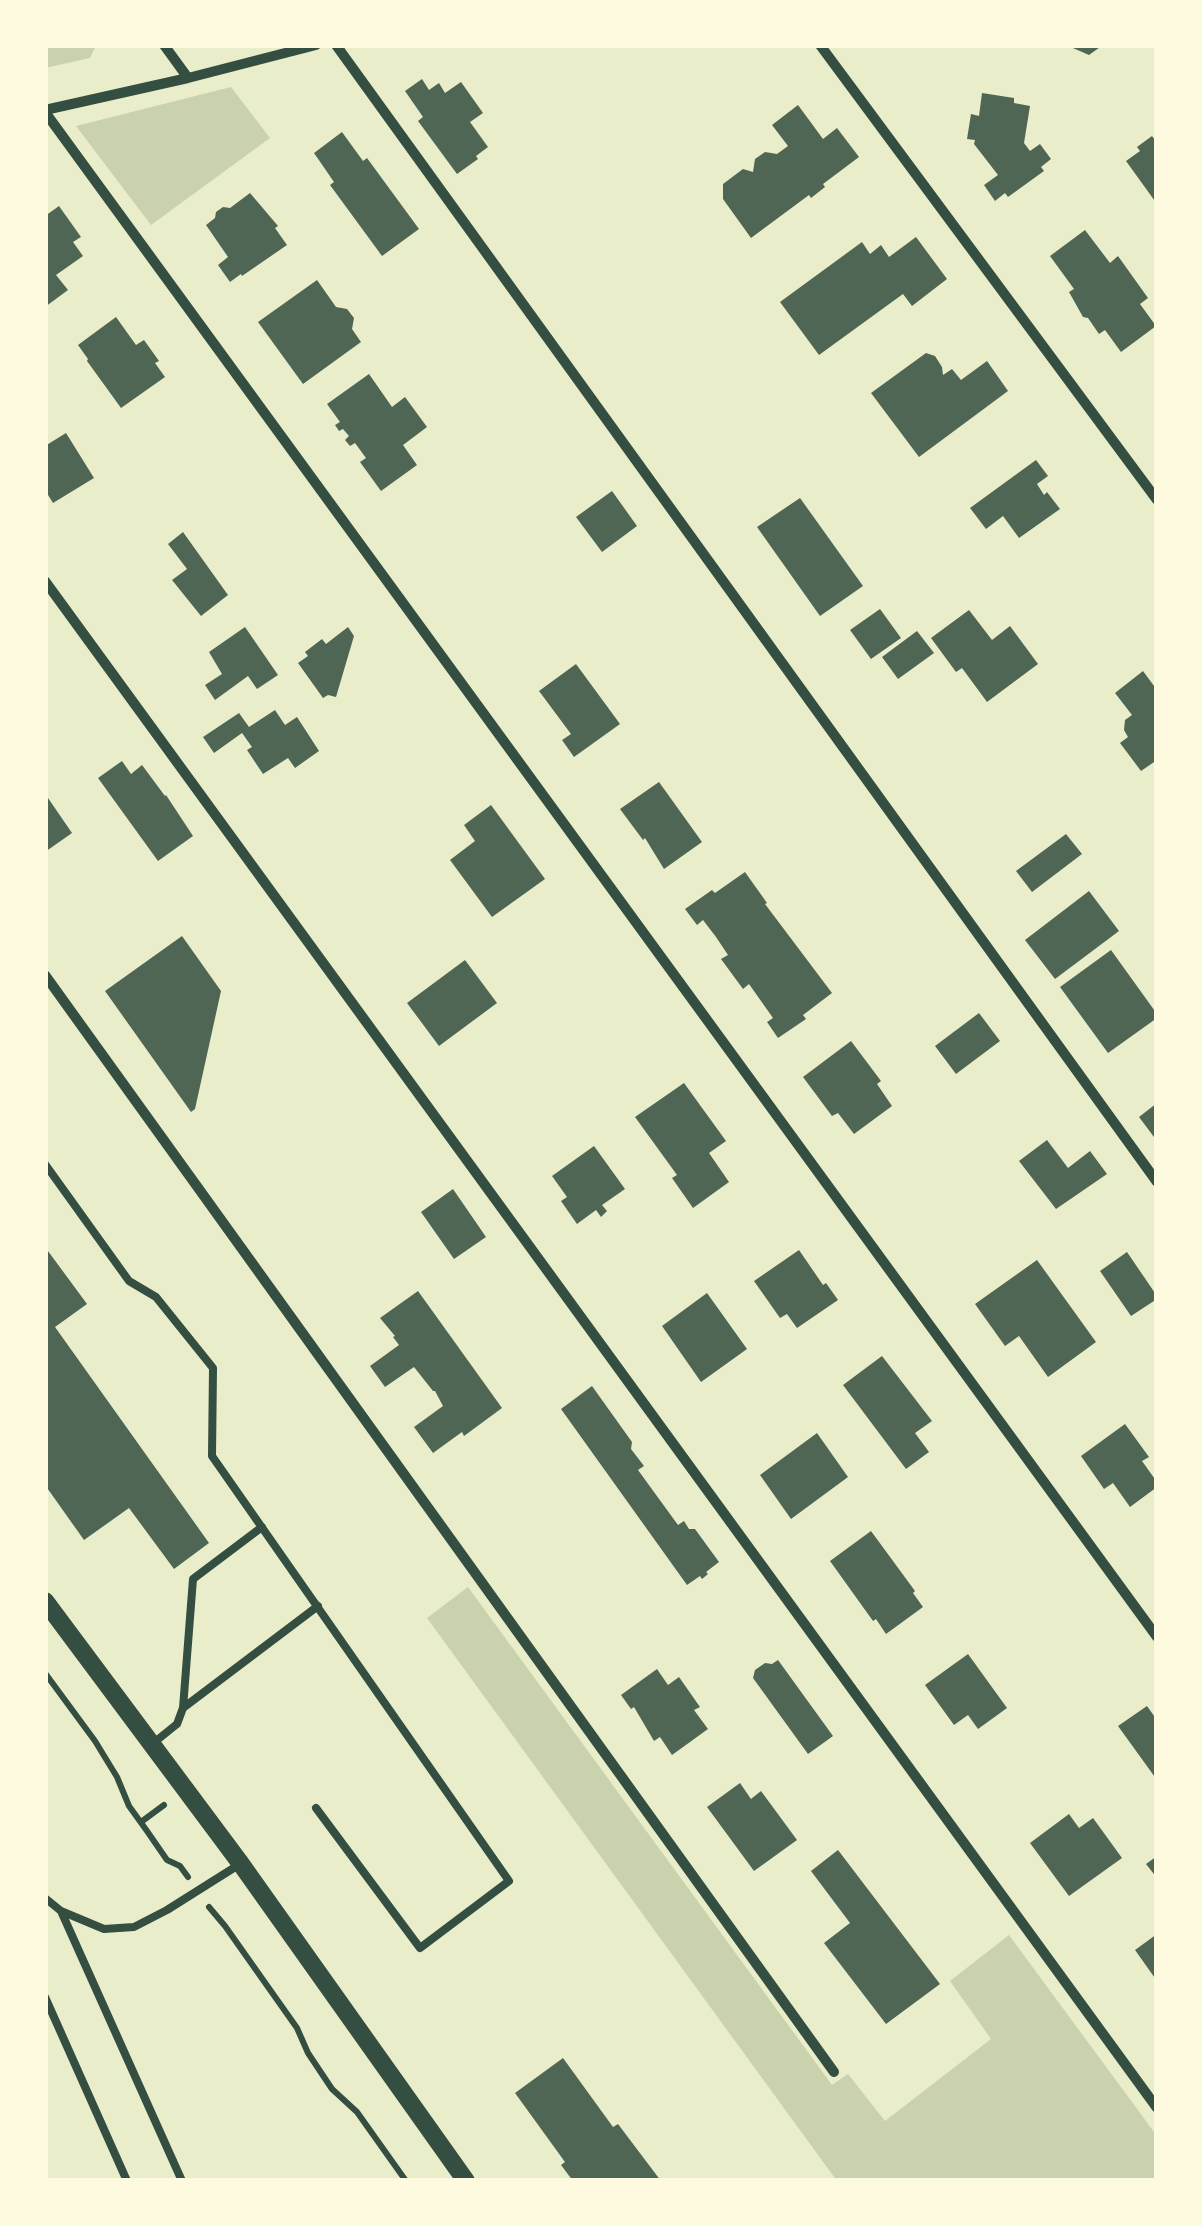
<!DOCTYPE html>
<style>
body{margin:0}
#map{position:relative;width:1202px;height:2226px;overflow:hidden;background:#e9edc9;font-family:"Golos Text",sans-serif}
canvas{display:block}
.frame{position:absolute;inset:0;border:48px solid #fefae0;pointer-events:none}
</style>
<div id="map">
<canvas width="1202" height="2226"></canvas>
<div class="frame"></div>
</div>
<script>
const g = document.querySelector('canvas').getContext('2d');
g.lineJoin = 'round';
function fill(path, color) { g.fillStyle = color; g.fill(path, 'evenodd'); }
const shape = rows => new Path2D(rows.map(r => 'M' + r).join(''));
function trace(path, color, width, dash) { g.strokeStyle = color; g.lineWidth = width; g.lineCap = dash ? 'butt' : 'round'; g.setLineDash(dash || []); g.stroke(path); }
const green = shape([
 [45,45,96,45,90,58,45,68],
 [231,87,270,138,151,225,76,126],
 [468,1587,832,2085,848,2074,885,2121,991,2039,950,1981,1009,1935,1157,2136,1157,2181,837,2181,427,1618]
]);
const building = shape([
 [1066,45,1103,45,1089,55],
 [422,79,429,90,439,83,445,93,461,82,483,113,470,122,488,147,476,156,478,159,457,174,418,121,423,117,405,91],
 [982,93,1014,98,1014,103,1030,106,1024,143,1030,151,1040,144,1051,159,1041,167,1044,171,1008,197,1005,193,995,201,984,185,998,175,974,144,975,140,967,139,971,114,979,116],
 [798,105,823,139,837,128,859,157,823,184,825,187,811,198,809,195,751,238,723,199,723,184,743,169,753,172,755,159,765,152,777,154,788,146,772,125],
 [342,132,363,161,367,158,419,229,382,256,330,185,334,182,314,153],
 [1152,136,1155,140,1157,139,1157,204,1126,161,1140,151,1137,147],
 [250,193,278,226,275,228,287,245,242,276,241,274,230,282,218,265,228,257,206,225,215,218,216,212,223,207,230,208],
 [59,206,81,237,73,242,83,256,56,275,68,290,45,307,45,216],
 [1085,230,1110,263,1118,256,1148,298,1140,304,1156,326,1121,352,1105,330,1099,334,1088,318,1083,317,1069,292,1074,289,1050,256],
 [916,237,947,279,912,306,903,294,819,355,780,302,862,242,870,254,881,245,889,257],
 [317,280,336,307,347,309,354,318,352,329,361,342,303,384,258,322],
 [116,317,136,345,144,340,159,361,155,363,165,377,121,408,87,361,88,359,78,345],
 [926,353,935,356,942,367,943,375,952,369,961,380,987,361,1008,391,919,457,871,393],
 [369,374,392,407,405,397,427,427,403,445,417,465,381,491,360,462,366,458,355,443,350,446,345,440,349,436,343,429,339,431,335,425,340,422,327,404],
 [66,433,94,478,53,503,45,490,45,446],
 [1036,460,1048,476,1037,484,1044,495,1047,492,1060,509,1019,538,1003,516,986,529,970,508],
 [612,491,637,526,602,552,576,517],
 [800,498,863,586,820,616,757,527],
 [183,532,228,595,201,616,172,580,187,569,168,544],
 [880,609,901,638,871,659,850,630],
 [969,610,992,640,1010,626,1038,664,987,702,962,668,956,672,931,638],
 [245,627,278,675,257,689,248,676,215,700,205,685,222,674,209,652],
 [348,627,354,636,336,697,328,695,323,698,298,663,308,656,305,652,322,639,326,644],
 [917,631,934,653,898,679,882,657],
 [576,664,620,724,574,757,562,740,571,734,539,691],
 [1143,671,1157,690,1157,760,1141,771,1120,743,1128,737,1124,730,1125,720,1132,715,1115,693],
 [275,710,285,725,297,717,319,751,295,768,288,758,263,774,247,750,252,747,242,733,214,753,203,737,239,713,249,727],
 [122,761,131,774,142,765,165,796,166,795,193,836,158,861,98,778],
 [659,782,702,842,664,869,645,838,643,840,620,809],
 [48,798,72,833,45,852,45,800],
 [491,805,545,879,492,917,450,860,475,841,464,825],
 [1066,834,1082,854,1032,892,1016,871],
 [745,872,767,903,765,904,832,993,803,1015,806,1019,778,1038,767,1022,773,1018,749,984,743,989,721,959,728,955,716,937,703,920,697,925,685,909,712,890,715,893],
 [1089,891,1119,931,1055,979,1025,940],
 [182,936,221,991,195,1109,191,1112,105,991],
 [1111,950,1157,1014,1157,1018,1108,1053,1060,987],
 [465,960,497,1003,439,1046,407,1003],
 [979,1013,1000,1041,956,1074,935,1046],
 [851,1041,881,1081,877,1084,892,1106,854,1134,838,1113,832,1116,803,1077],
 [684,1083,726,1141,709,1153,729,1182,693,1208,672,1178,677,1175,635,1117],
 [1157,1103,1157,1141,1139,1117],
 [1047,1140,1068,1168,1090,1151,1107,1174,1056,1209,1019,1161],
 [594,1146,625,1189,602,1205,607,1211,601,1217,596,1210,577,1224,561,1201,567,1197,552,1176],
 [453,1189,486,1237,454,1259,421,1212],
 [45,1247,87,1304,55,1327,209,1543,174,1569,129,1508,84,1540,45,1485],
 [799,1250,823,1285,826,1283,838,1300,797,1328,787,1314,780,1318,754,1281],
 [1127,1252,1157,1296,1157,1299,1131,1316,1100,1271],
 [1037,1260,1096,1342,1048,1377,1019,1336,1005,1346,975,1304],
 [418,1291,502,1408,464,1436,462,1432,433,1453,414,1427,443,1406,435,1391,433,1391,414,1367,385,1387,370,1366,399,1345,393,1337,395,1336,380,1318],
 [707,1293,747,1349,701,1382,662,1326],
 [882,1356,932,1421,915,1433,929,1452,906,1469,843,1385],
 [592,1386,632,1442,631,1449,644,1466,638,1470,678,1525,684,1521,689,1529,695,1529,719,1562,706,1572,708,1574,702,1579,700,1576,687,1585,561,1409],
 [1125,1424,1149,1457,1142,1461,1157,1482,1157,1487,1130,1507,1113,1483,1104,1489,1081,1456],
 [817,1433,848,1477,791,1519,760,1475],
 [871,1531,915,1591,913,1593,923,1607,886,1634,876,1619,873,1621,830,1561],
 [968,1654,1007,1708,978,1729,968,1715,954,1725,925,1685],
 [778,1660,833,1736,808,1754,753,1678,755,1670,765,1663,772,1664],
 [657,1669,668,1685,679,1677,700,1707,694,1710,708,1729,672,1755,660,1737,654,1741,634,1707,631,1709,621,1695],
 [1147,1706,1157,1720,1157,1780,1118,1726],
 [740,1783,751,1799,761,1791,797,1840,754,1871,707,1807],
 [1069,1814,1079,1828,1093,1818,1122,1858,1069,1896,1030,1843],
 [838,1850,940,1984,886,2024,824,1943,850,1923,811,1871],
 [1157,1856,1157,1878,1146,1864],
 [1157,1934,1157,1981,1135,1950],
 [563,2058,613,2127,618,2124,661,2181,573,2181,561,2165,565,2162,515,2093]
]);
const path = shape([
 [45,1673,95,1741,117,1777,129,1806,147,1831,167,1860,180,1866,188,1877],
 [141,1822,164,1805],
 [209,1907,225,1926,297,2028,308,2053,332,2089,357,2112,406,2181]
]);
const service = shape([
 [45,1164,129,1281,156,1297,213,1368,212,1456,509,1881,420,1948,316,1808],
 [183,1708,318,1606],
 [151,1745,177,1724,183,1708,193,1579,262,1527],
 [45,1898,61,1911,104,1929,134,1927,167,1910,240,1864],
 [61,1911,182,2181],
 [45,1997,127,2181]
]);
const minor = shape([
 [164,45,188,78],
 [336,45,1157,1182],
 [820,45,1157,500],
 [45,110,188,78,316,45],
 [45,112,1157,1637],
 [45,581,1157,2108],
 [45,975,834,2072]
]);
const tertiary = shape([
 [45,1601,241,1864,466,2181]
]);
fill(green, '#cad2ad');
fill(building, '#4f6655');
trace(path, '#344e41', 6);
trace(service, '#344e41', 8);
trace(minor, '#344e41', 10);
trace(tertiary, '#344e41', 18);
</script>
